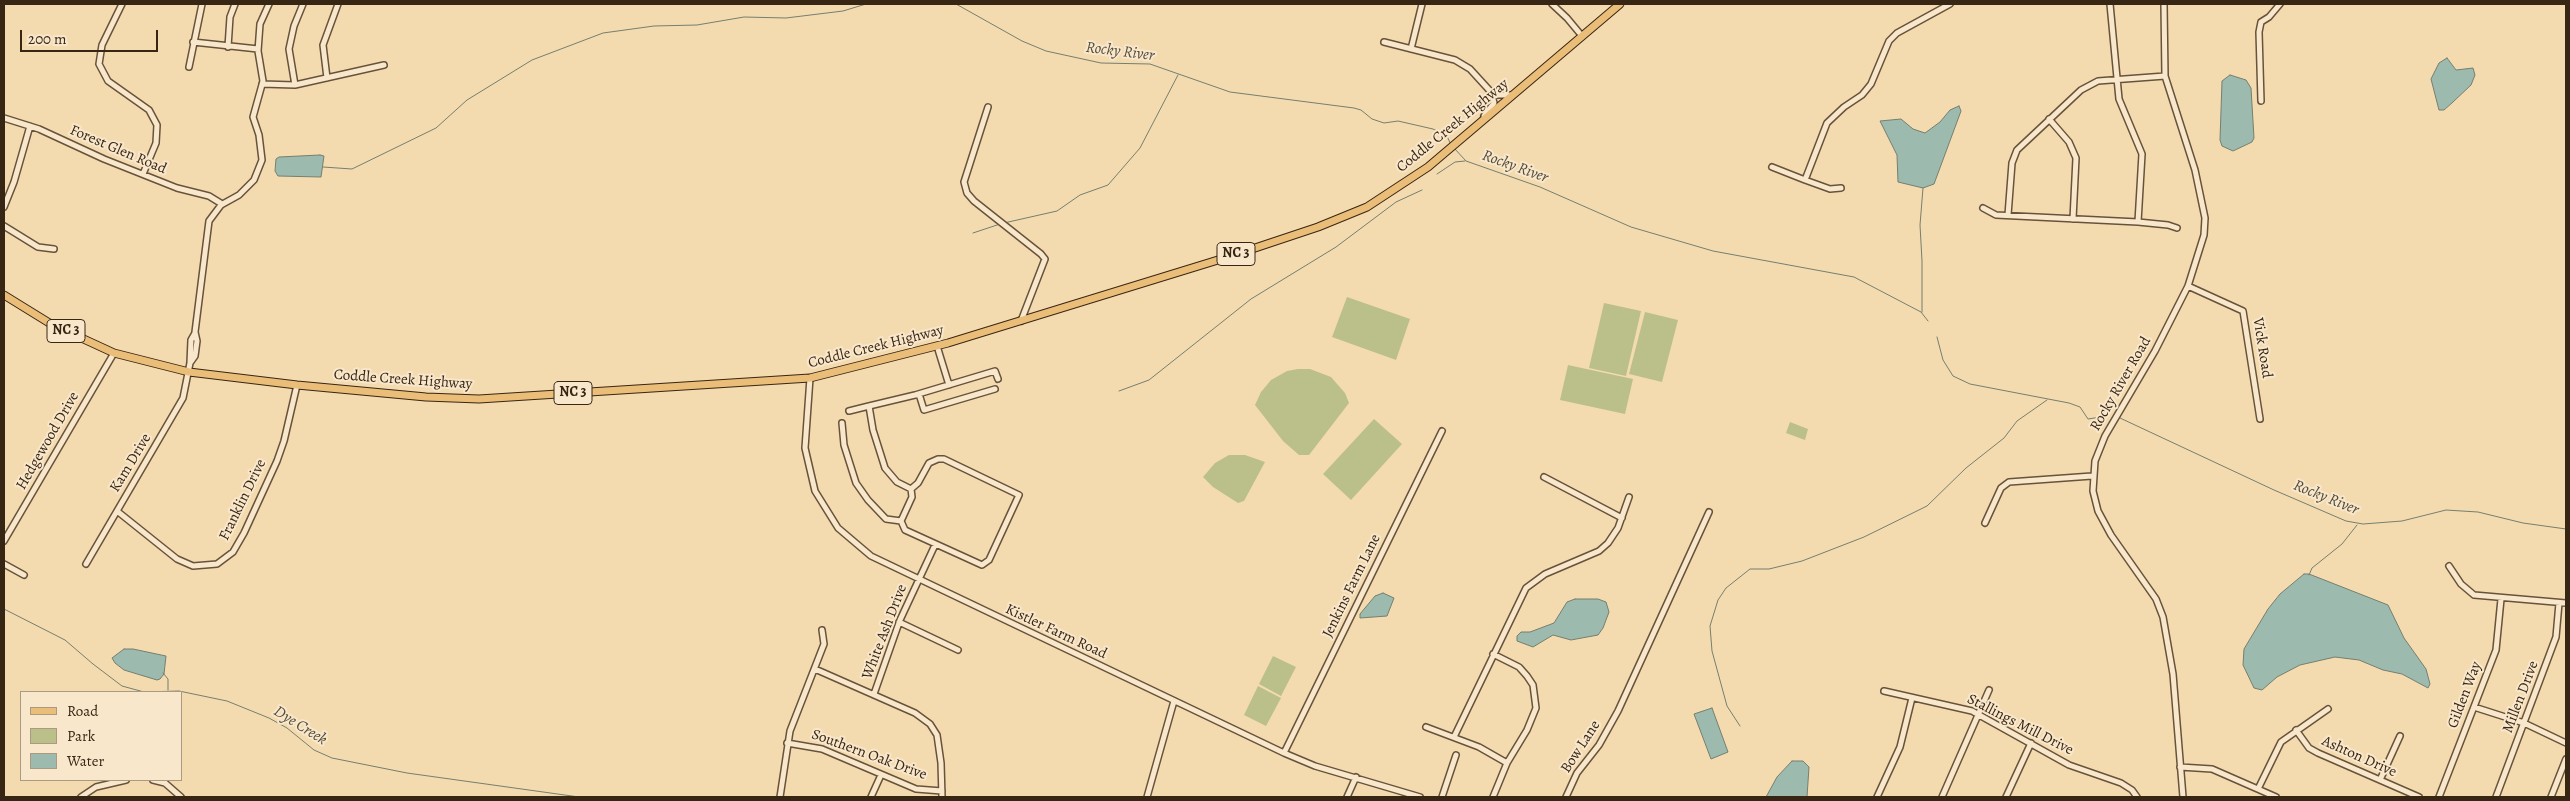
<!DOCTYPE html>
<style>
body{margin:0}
#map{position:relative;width:2570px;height:801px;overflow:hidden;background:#f4daaf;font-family:Alegreya,serif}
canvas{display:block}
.frame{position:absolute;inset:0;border:5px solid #382614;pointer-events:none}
.legend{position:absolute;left:20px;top:691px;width:162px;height:90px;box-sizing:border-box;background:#f8e7cb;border:1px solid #ab9a82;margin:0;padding:6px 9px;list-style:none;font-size:15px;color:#382614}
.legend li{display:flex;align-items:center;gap:10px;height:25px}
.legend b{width:25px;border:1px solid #ab9a82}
.scale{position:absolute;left:20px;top:30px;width:138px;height:22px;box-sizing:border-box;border:2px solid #382614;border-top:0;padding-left:6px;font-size:15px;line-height:18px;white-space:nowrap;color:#382614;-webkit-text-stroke:4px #f8e7cb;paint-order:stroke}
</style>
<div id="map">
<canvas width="2570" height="801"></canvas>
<div class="frame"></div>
<ul class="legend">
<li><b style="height:6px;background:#eabd78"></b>Road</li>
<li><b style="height:14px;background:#bbc08b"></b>Park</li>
<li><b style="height:14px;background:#9cbaad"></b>Water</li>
</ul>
<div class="scale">200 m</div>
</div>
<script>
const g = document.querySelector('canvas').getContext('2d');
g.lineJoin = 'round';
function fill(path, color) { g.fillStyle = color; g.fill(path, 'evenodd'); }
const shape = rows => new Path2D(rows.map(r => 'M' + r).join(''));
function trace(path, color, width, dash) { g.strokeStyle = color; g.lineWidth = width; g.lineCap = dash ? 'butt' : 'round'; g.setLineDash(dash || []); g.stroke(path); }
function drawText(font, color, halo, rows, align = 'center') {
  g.font = font + ' Alegreya,serif'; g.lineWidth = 4; g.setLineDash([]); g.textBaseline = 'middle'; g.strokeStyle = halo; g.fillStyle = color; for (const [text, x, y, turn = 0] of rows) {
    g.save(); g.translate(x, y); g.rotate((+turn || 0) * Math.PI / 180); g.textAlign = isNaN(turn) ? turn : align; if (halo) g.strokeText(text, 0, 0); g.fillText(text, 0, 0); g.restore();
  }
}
const green = shape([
 [1347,297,1410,319,1396,360,1332,337],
 [1604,303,1641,311,1626,376,1589,368],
 [1645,312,1678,320,1662,382,1629,374],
 [1568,365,1633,379,1625,414,1560,400],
 [1298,369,1310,369,1331,377,1345,393,1349,403,1309,455,1299,455,1283,441,1255,405,1261,392,1271,380,1287,371],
 [1374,419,1402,444,1351,500,1323,474],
 [1790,422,1808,429,1805,440,1786,433],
 [1229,455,1245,455,1265,462,1244,501,1238,503,1213,487,1203,477,1215,463],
 [1273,656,1296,667,1281,696,1259,684],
 [1258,686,1281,698,1266,726,1244,715]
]);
const water = shape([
 [2447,58,2456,70,2473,68,2475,75,2471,85,2453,102,2444,110,2439,110,2431,79,2439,63,2447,58],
 [2230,75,2246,80,2251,88,2254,138,2252,142,2233,151,2222,146,2220,140,2222,81,2230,75],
 [1959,106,1961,111,1934,184,1923,188,1898,182,1897,155,1880,121,1901,119,1913,129,1925,133,1940,122,1950,110,1959,106],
 [320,155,324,156,321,177,278,176,275,171,276,159,279,157,320,155],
 [2304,574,2309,574,2388,605,2404,638,2426,669,2430,684,2428,688,2402,674,2383,670,2359,660,2335,657,2300,665,2277,677,2262,690,2254,688,2243,665,2244,649,2268,609,2280,594,2304,574],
 [1383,593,1394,598,1387,616,1360,618,1360,614,1375,596,1383,593],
 [1575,599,1598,599,1606,602,1609,612,1603,628,1598,635,1571,640,1553,635,1533,647,1517,641,1517,636,1521,632,1530,632,1554,623,1567,602,1575,599],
 [124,649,133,649,166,656,164,674,160,679,157,680,124,670,115,663,112,658,124,649],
 [1712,708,1728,752,1711,759,1694,714,1712,708],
 [1792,761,1803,761,1809,767,1807,797,1766,797,1777,777,1792,761]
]);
const stream = shape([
 [956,4,1022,41,1046,51,1101,63,1150,64,1230,92,1354,108,1361,110,1372,119,1384,123,1398,121,1433,129,1447,136,1451,145],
 [1454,148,1466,161,1540,187,1631,227,1713,251,1854,277,1921,312,1928,321],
 [323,167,352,169,436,128,467,100,532,60,603,33,654,26,697,25,744,17,786,18,843,11,866,4],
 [1437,174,1455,162,1465,161],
 [1004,223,1057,211,1080,195,1108,185,1140,148,1178,75],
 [973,233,1000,224],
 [1922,312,1922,261,1920,225,1923,188],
 [1937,337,1943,360,1953,376,1970,384,2069,403,2080,407,2088,419,2107,416],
 [1119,391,1149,380,1251,299,1336,247,1396,202,1422,190],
 [2120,418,2274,490,2346,521,2363,524,2402,521,2446,510,2478,512,2523,523,2566,529],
 [2309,575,2312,568,2342,544,2357,525],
 [4,609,65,640,93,664,122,686,144,692,179,691,227,701,269,718,287,728,314,750,332,758,407,773,579,797],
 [163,673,168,679,168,690],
 [1740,726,1727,706,1712,651,1710,626,1718,600,1726,588,1750,569,1769,569,1802,561,1864,537,1927,506,1966,468,2004,438,2017,421,2047,400]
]);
const minor = shape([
 [122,4,102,45,99,64,108,81,149,110,157,125,156,143,143,174],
 [1552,4,1567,18,1582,36],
 [2110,4,2119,99,2142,154,2138,222],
 [2164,4,2165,76,2195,170,2205,218,2204,235,2188,286,2155,351,2105,436,2095,461,2093,491,2098,511,2111,535,2156,599,2163,617,2173,674,2183,797],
 [193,42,258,49],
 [1384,42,1455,60,1470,69,1491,92],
 [228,47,230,17,235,4],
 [1411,49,1422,4],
 [189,67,202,4],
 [327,78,323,45,338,4],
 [262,84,295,85,384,65],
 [295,85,289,49,294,26,303,4],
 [2261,101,2259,32,2261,22,2269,17,2280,4],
 [988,107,964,182,967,193,974,201,1041,254,1045,259,1021,321],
 [1484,116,1494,103,1491,92,1498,95,1512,95],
 [4,118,39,129,104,159,177,188,209,196,222,204],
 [2049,119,2069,142,2076,158,2073,219],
 [1772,167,1805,180],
 [1841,188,1830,189,1805,180,1827,123,1844,107,1862,95,1871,84,1889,41,1897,33,1950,4],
 [4,207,14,182,30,126],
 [1983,208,1996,215,2138,222,2168,225,2177,228],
 [2008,215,2012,163,2017,150,2081,90,2098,81,2165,76],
 [4,226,38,247,54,249],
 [2188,286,2243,311,2260,419],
 [937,346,949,385],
 [190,363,195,356,197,341,195,332,209,221,221,205,239,195,254,180,262,160,259,135,253,117,263,81,258,51,260,24,269,4],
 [810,378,805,448,815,491,838,528,871,556,1284,753,1315,766,1420,797],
 [919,394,924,410,995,389],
 [869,406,915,395,995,371,998,379],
 [849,411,869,406,873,430,885,468,897,482,911,489,912,497,901,521,905,530,982,565,989,560,1019,495,944,459,938,459,929,463,918,483,911,489],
 [842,423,844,445,856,483,868,500,886,519,901,521],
 [1544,477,1622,518],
 [117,511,177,559,193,566,217,564,233,552,244,533,277,461,284,441,297,385],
 [1985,523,2001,488,2009,482,2092,476],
 [4,541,114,353],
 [4,564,24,575],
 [86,564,183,398,190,363,191,340,195,333],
 [2449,566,2461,584,2474,595,2566,603],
 [899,622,958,650],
 [1493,654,1519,667,1527,676,1533,685,1536,708,1527,730,1507,763,1493,797],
 [815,669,915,713,930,724,937,735,941,763,942,797],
 [1884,691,1972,711,2069,765,2121,783,2132,790,2137,797],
 [874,694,900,620,935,545],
 [2474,707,2524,723,2566,743],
 [1426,727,1479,747,1507,763],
 [2296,730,2309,748,2318,753,2419,797],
 [1454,737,1526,588,1545,574,1599,551,1608,543,1618,528,1629,497],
 [787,743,822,749,916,789,942,791],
 [1284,753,1442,431],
 [2180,767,2212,769,2276,797],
 [153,780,165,783,181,797],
 [2380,780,2400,736],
 [2258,789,2281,742,2328,709],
 [81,797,96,787,126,780],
 [780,797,790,731,824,644,822,630],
 [871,797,881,775],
 [1147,797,1174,701],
 [1347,797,1356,777],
 [1442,797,1456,755],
 [1566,797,1577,773,1599,745,1618,711,1709,512],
 [1877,797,1900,747,1912,698],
 [1942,797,1989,690],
 [2006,797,2031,743],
 [2439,797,2496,650,2501,599],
 [2496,797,2556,637,2559,603],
 [2551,797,2566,759]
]);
const major = shape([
 [4,295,51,324,114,353,189,372,297,385,426,397,479,399,810,378,948,343,1231,256,1318,227,1367,207,1428,167,1620,4]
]);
const shields = [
 [1236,254,38],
 [66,331,38],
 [573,393,38]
];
const shieldNames = [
 ["NC 3",1236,254],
 ["NC 3",66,331],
 ["NC 3",573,393]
];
const streetNames = [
 ["Coddle Creek Highway",1453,126,-39],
 ["Forest Glen Road",118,150,23],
 ["Coddle Creek Highway",876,347,-14],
 ["Vick Road",2262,348,81],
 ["Coddle Creek Highway",403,380,4],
 ["Rocky River Road",2121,384,-60],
 ["Hedgewood Drive",48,441,-60],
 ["Kam Drive",131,463,-59],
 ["Franklin Drive",243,500,-64],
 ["Jenkins Farm Lane",1352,586,-64],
 ["White Ash Drive",885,632,-69],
 ["Kistler Farm Road",1056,632,25],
 ["Gilden Way",2465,695,-69],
 ["Millen Drive",2521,697,-69],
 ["Stallings Mill Drive",2020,725,27],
 ["Bow Lane",1581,747,-57],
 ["Southern Oak Drive",869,755,20],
 ["Ashton Drive",2359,757,24]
];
const waterNames = [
 ["Rocky River",1120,52,7],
 ["Rocky River",1515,167,20],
 ["Rocky River",2326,498,22],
 ["Dye Creek",300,726,32]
];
fill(green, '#bbc08b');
fill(water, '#9cbaad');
trace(water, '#747f70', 1);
trace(stream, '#747f70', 1);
trace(minor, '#67533b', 8);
trace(major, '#382614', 9);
trace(minor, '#f8e7cb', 5);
trace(major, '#eabd78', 7);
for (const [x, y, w] of shields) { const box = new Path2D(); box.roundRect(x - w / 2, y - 11.5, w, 23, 4); g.fillStyle = '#f8e7cb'; g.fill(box); trace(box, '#382614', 1); }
drawText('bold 14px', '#382614', null, shieldNames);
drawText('15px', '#382614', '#f8e7cb', streetNames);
drawText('italic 16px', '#514b3a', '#f8e7cb', waterNames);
</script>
